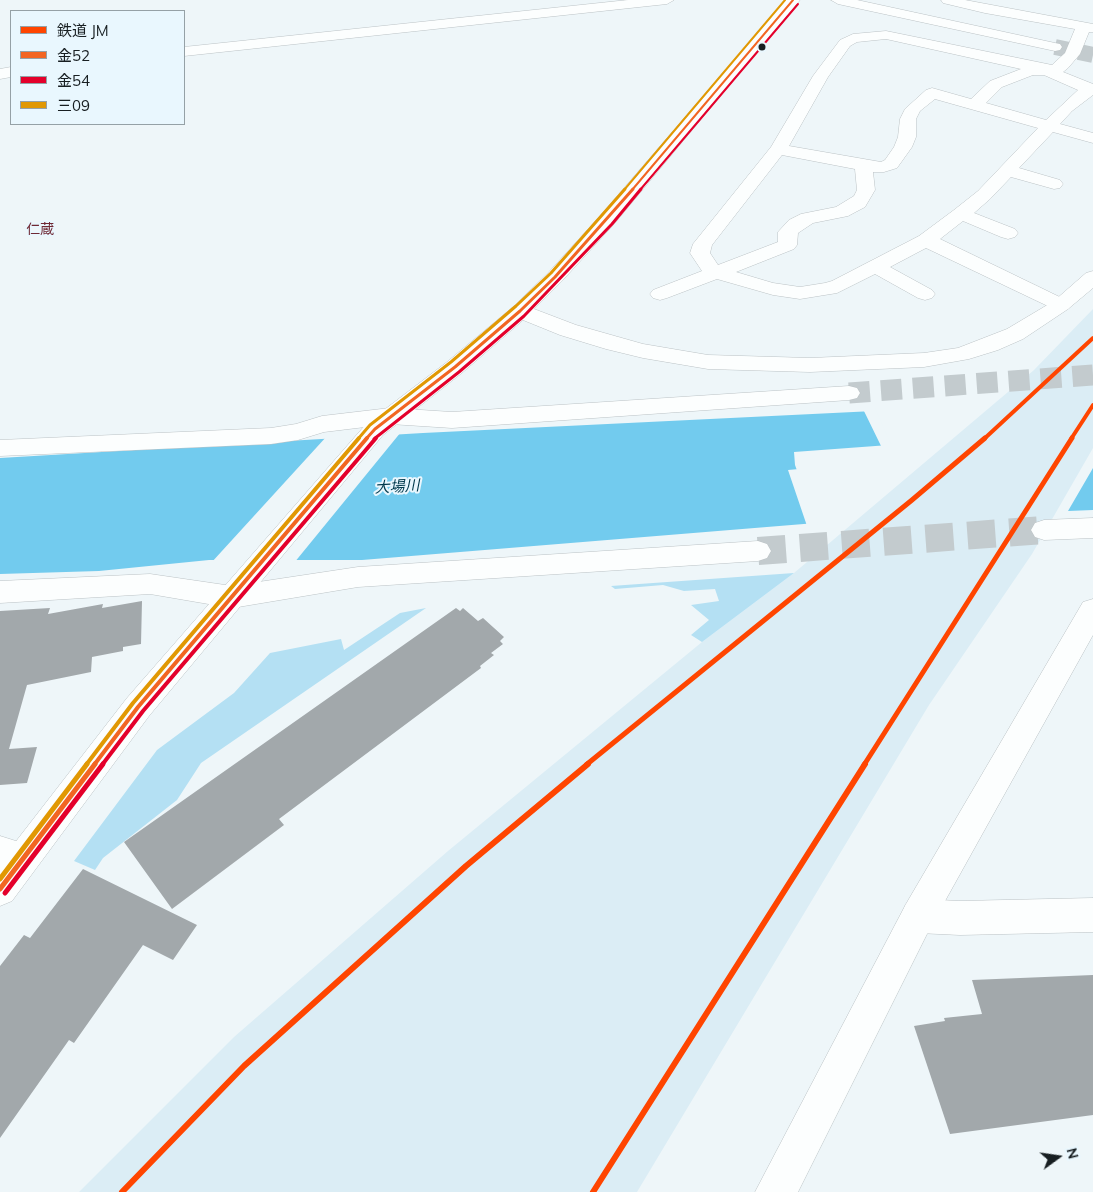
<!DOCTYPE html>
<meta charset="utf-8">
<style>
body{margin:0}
#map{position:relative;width:1093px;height:1192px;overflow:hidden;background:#eef6f9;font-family:Mulish,"Noto Sans JP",sans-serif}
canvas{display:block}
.legend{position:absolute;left:10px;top:10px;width:175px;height:115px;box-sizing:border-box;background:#e9f7fe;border:1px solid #95a1a6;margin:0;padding:6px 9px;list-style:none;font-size:15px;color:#181f22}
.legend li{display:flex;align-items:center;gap:10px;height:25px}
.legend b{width:25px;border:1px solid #95a1a6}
.north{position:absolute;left:1033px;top:1132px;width:50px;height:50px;-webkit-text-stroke:4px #e9f7fe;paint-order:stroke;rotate:76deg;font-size:14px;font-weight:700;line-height:20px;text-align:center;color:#181f22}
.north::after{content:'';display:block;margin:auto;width:18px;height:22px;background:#181f22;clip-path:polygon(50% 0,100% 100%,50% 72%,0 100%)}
</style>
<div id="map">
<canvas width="1093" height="1192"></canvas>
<ul class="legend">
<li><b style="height:6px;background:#ff4500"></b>鉄道 JM</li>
<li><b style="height:6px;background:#f26522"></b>金52</li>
<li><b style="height:6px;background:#e4002b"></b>金54</li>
<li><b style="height:6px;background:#e19803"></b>三09</li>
</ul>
<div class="north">N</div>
</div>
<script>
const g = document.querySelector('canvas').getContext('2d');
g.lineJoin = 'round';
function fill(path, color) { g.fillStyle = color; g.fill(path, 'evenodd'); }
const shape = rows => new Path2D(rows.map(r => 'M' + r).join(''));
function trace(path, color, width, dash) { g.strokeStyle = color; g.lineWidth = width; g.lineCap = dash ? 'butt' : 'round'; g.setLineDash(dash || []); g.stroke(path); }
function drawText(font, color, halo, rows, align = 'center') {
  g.font = font + ' Mulish,"Noto Sans JP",sans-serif'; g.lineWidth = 4; g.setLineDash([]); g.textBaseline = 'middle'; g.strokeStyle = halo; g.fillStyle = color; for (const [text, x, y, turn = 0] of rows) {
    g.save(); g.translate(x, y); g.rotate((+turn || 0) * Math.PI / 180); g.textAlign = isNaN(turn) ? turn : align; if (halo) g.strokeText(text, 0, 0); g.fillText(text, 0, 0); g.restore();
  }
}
const built = shape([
 [1093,309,1093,448,1032,554,929,705,637,1192,79,1192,234,1037,448,851,702,642,794,573,1034,370]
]);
const green = shape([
 [794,573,702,642,691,635,709,620,691,605,719,601,715,589,684,591,663,585,615,589,611,586],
 [426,608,201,763,177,800,103,858,95,870,74,861,157,750,234,693,270,653,341,639,344,650,400,613]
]);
const water = shape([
 [874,411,889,445,794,452,795,465,816,523,362,560,209,560,99,571,0,574,0,458,423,433],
 [1093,468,1093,510,1068,511]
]);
const pier = shape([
 [875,408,891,444,890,448,882,448,863,409],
 [401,432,294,563,211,563,327,436],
 [799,469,818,522,817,525,807,526,788,470]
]);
const building = shape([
 [142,601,141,644,123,647,123,651,92,657,91,672,27,685,9,749,37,747,27,783,0,785,0,611,50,608,48,614,103,604,102,608],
 [456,608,460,611,463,608,478,621,483,618,504,637,500,641,503,644,491,653,494,655,480,666,481,668,279,819,284,825,172,909,124,842],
 [83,869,197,925,173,960,143,945,74,1043,69,1040,0,1138,0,966,24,935,30,938],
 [1093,975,1093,1115,950,1134,914,1026,945,1021,944,1018,982,1014,972,980]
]);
const streetTunnelFar1 = shape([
 [849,393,1093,375]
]);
const streetTunnel = shape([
 [758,551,1044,530]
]);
const secondaryTunnel = shape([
 [1055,47,1093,55]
]);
const street = shape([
 [628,0,674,0,667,4,184,56,184,47,628,0],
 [941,0,965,0,1093,24,1093,32,1089,32,1080,54,1068,68,1063,72,1093,84,1093,95,1072,111,1060,124,1093,133,1093,143,1053,132,1019,168,1060,180,1063,184,1060,188,1054,189,1011,177,990,199,974,213,1015,229,1018,233,1015,237,1008,239,1001,237,963,221,940,239,1068,301,1071,305,1068,309,1061,311,1054,309,926,248,890,267,932,290,935,294,932,298,925,300,918,298,875,274,837,293,800,299,773,295,717,279,667,298,660,300,653,298,650,294,653,290,702,271,690,253,693,244,771,147,813,76,840,40,853,34,886,31,1052,65,1065,53,1075,29,985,13,943,3,941,0],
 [886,39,1021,69,990,81,971,99,932,88,926,90,905,109,900,119,898,137,894,147,885,160,881,162,789,146,828,77,850,46,857,42,886,39],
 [1033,75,1044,75,1078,90,1046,120,986,103,1002,87,1033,75],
 [935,99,1038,128,978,191,954,210,919,236,832,281,825,283,800,287,773,283,736,272,794,249,797,245,798,233,813,223,848,216,865,207,875,190,873,172,884,172,897,168,912,147,916,137,916,119,920,111,935,99],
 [782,155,855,169,857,190,854,196,836,207,801,214,789,220,778,232,778,242,718,265,710,253,712,245,782,155],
 [11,67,11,77,0,79,0,69,11,67],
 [849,386,857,388,860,393,857,398,849,400,452,428,390,424,324,432,298,440,271,444,0,456,0,440,271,428,296,424,322,416,390,408,452,412,849,386],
 [1093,518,1093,538,1044,540,1035,537,1031,530,1035,523,1044,520,1093,518],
 [758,541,767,544,771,551,767,558,758,561,358,587,232,608,150,594,0,603,0,581,150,574,232,586,358,567,758,541],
 [0,836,35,847,40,858,35,869,23,874,0,868,0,836],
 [1093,898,1093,932,960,935,918,933,906,928,901,916,906,904,918,899,960,901,1093,898]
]);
const secondary = shape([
 [786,0,800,0,614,224,562,281,534,309,576,325,643,344,708,355,810,358,924,353,958,348,1007,329,1054,301,1086,273,1093,271,1093,288,1068,309,1023,339,998,350,969,359,924,367,810,372,708,369,643,358,606,349,560,335,523,320,463,372,383,435,149,716,12,901,0,906,0,862,127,698,367,423,447,362,513,307,548,273,600,216,786,0],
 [831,0,857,0,1055,43,1060,44,1062,47,1060,50,1055,51,838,4,831,0],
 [1093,599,1093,635,930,928,798,1192,755,1192,906,904,1083,602,1093,599]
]);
const bus1Far3 = shape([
 [632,190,793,0]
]);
const bus1Far2 = shape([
 [366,439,375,429,455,367,520,311,555,277,633,189]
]);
const bus1Far1 = shape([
 [94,765,138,707,367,438]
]);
const bus1 = shape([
 [0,889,95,764]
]);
const bus2Far3 = shape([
 [640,190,798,4]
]);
const bus2Far2 = shape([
 [374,439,459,372,524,316,612,224,641,189]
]);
const bus2Far1 = shape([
 [102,765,143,711,376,438]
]);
const bus2 = shape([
 [5,893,103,764]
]);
const bus3Far3 = shape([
 [624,190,785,0]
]);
const bus3Far2 = shape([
 [358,439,370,425,451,362,516,306,551,273,625,189]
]);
const bus3Far1 = shape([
 [86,765,133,703,359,438]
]);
const bus3 = shape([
 [0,879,87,764]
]);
const rail1Far2 = shape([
 [984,439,1093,338],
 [1071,439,1093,405]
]);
const rail1Far1 = shape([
 [586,765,912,500,985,438],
 [864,765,1072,438]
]);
const rail1 = shape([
 [122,1192,244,1066,466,866,588,764],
 [593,1192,865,764]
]);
const markers = [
 [762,47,4.5,"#181f22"]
];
const farQuarternames = [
 ["仁蔵",40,230]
];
const waterNames = [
 ["大場川",397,487,-3]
];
fill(built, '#dbedf5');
fill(green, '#b4e0f3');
fill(water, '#72cbee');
fill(pier, '#eef6f9');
fill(building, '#a2a8ab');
trace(streetTunnelFar1, '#c3cbce', 21, [21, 11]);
trace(streetTunnel, '#c3cbce', 28, [28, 14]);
trace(secondaryTunnel, '#c3cbce', 16, [16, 8]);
trace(street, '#bbc2c5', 1);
trace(secondary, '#bbc2c5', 1);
fill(street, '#fcfefe');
fill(secondary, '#fcfefe');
trace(bus1Far3, '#f26522', 2);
trace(bus1Far2, '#f26522', 3);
trace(bus1Far1, '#f26522', 4);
trace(bus1, '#f26522', 5);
trace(bus2Far3, '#e4002b', 2);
trace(bus2Far2, '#e4002b', 3);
trace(bus2Far1, '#e4002b', 4);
trace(bus2, '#e4002b', 5);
trace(bus3Far3, '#e19803', 2);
trace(bus3Far2, '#e19803', 3);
trace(bus3Far1, '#e19803', 4);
trace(bus3, '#e19803', 5);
trace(rail1Far2, '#ff4500', 4);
trace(rail1Far1, '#ff4500', 5);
trace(rail1, '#ff4500', 6);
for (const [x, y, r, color] of markers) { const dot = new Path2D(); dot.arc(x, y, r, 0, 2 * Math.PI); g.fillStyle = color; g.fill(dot); trace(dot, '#e9f7fe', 2); }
drawText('14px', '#6f2935', '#e9f7fe', farQuarternames);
drawText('italic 15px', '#00394c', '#e9f7fe', waterNames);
</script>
